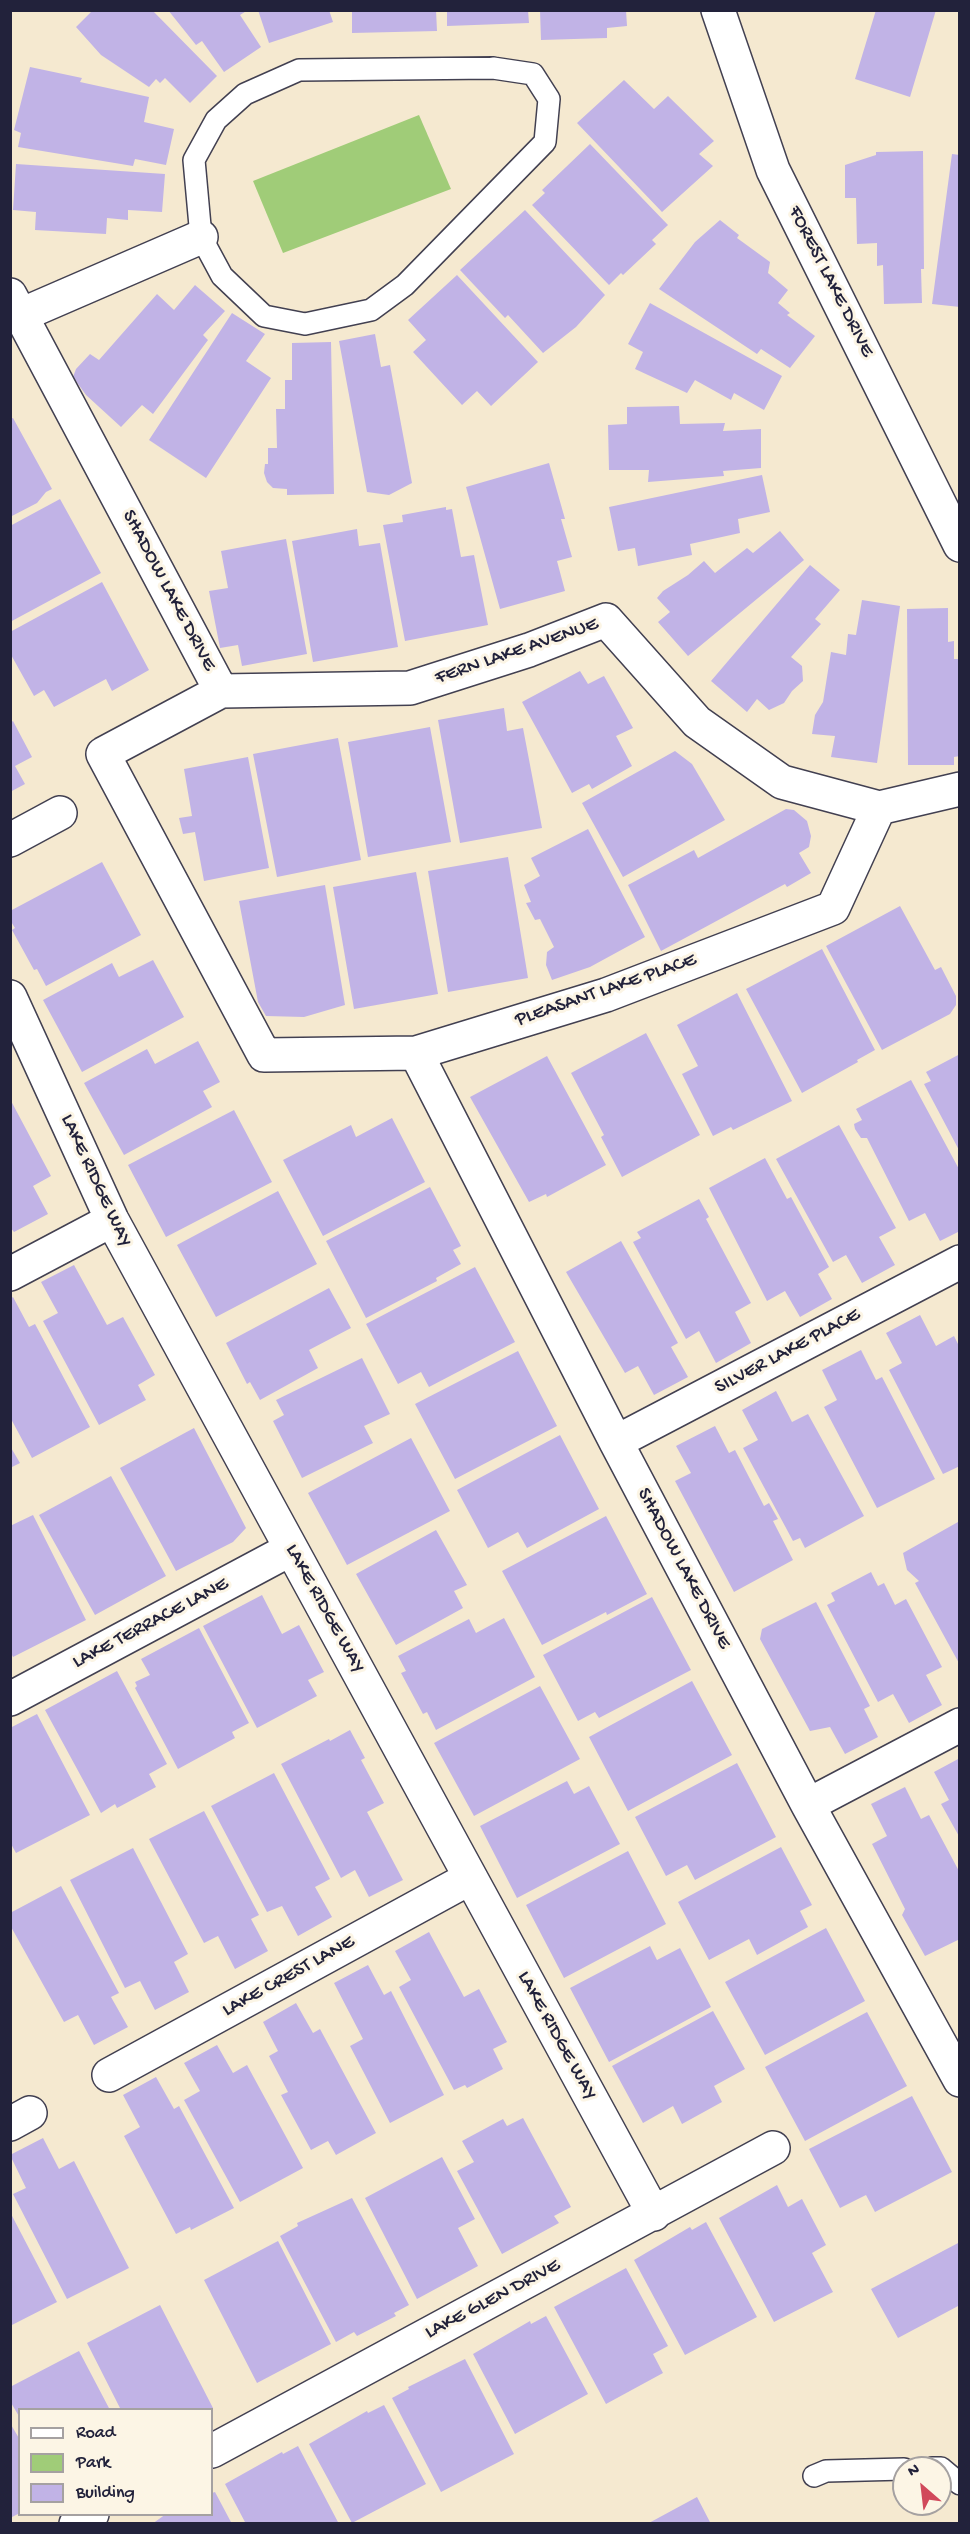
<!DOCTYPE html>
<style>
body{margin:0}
#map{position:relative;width:970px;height:2534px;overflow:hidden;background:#f5e9d0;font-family:"Gochi Hand",sans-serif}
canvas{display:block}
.frame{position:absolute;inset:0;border:12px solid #22223b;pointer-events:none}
.legend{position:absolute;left:18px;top:2408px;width:195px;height:108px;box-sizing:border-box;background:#fcf5e5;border:2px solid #a5a1a1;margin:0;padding:8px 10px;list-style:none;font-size:18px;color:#22223b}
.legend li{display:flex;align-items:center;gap:12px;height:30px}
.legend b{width:30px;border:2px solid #a5a1a1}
.north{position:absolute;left:892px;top:2456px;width:60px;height:60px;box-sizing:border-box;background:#fcf5e5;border:2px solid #a5a1a1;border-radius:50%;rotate:332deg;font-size:16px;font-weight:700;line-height:24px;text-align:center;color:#22223b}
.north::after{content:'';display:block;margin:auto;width:21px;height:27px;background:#d1495b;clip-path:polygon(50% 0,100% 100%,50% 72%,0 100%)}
</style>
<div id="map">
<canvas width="970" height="2534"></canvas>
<div class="frame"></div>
<ul class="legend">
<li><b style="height:8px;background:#fff"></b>Road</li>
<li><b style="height:16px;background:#a0cc78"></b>Park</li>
<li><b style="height:16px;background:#c1b3e6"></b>Building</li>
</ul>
<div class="north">N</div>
</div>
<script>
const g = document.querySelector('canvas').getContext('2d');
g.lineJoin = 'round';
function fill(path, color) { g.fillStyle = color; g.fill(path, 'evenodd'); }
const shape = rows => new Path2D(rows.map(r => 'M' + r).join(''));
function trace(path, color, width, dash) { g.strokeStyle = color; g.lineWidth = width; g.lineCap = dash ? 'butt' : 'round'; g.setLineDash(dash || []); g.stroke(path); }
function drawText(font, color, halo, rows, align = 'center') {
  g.font = font + ' "Gochi Hand",sans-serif'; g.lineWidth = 6; g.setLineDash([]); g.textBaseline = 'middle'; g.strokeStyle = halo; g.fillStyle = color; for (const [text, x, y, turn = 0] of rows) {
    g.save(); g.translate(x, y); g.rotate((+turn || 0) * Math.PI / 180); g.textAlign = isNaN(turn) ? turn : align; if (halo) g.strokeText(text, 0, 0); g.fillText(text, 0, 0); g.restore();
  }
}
const green = shape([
 [419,115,451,189,283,253,253,181]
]);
const building = shape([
 [89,10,152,10,217,76,190,103,165,78,160,83,156,79,149,87,101,55,76,27,91,12],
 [168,10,248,10,240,15,261,47,224,72,202,41,196,45],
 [258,10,329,10,333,22,269,43],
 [352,10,436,10,437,31,352,33],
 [447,10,528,10,529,23,447,26],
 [540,10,626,10,627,26,607,28,607,38,541,40],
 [876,10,936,10,910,97,855,79],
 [30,67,82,78,80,82,149,97,144,122,174,129,166,165,135,159,133,166,18,147,21,133,14,130],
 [624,80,654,109,668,96,714,141,699,154,713,166,662,212,577,123],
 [590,144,668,225,652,240,656,244,623,275,621,273,609,285,532,205,545,193,542,190],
 [923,151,924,269,921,269,922,303,884,304,883,265,877,266,877,243,857,244,856,198,845,198,845,165,876,155,876,152],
 [952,154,960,155,960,307,932,304],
 [16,164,165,174,162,212,128,210,128,220,107,218,106,234,35,230,36,212,13,210],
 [525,210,605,295,576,327,543,353,508,315,505,318,460,270],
 [720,220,739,235,737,238,770,262,768,273,788,290,778,303,790,313,787,315,815,336,790,368,761,349,757,354,659,289,695,242],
 [457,275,538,362,491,406,477,391,462,405,413,352,426,340,408,320],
 [195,285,225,311,203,335,208,340,153,414,142,405,121,427,86,395,73,377,76,369,90,354,99,360,157,294,174,310],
 [650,303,782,376,764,410,734,393,731,400,695,380,687,393,635,369,643,352,628,344],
 [232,313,265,334,246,361,271,378,206,478,149,440],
 [375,334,381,367,390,365,412,483,389,495,367,492,339,341],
 [331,342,334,494,287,495,287,489,273,488,267,482,264,473,265,464,268,464,268,448,277,448,276,409,285,409,285,380,292,380,292,343],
 [679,406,680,424,725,423,723,431,761,429,761,468,723,471,724,476,648,482,649,470,609,470,608,425,627,424,627,407],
 [13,418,52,489,46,492,37,503,10,517,10,419],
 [549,463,565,519,561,519,572,557,557,561,565,591,500,609,466,487],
 [762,475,770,512,738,519,740,533,690,544,692,555,638,566,635,548,618,551,609,507],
 [60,499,101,573,10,622,10,526],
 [446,507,446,510,452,509,461,557,474,555,488,625,405,641,383,525,403,522,402,515],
 [357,529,359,546,380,543,398,647,313,662,292,541],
 [780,531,804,560,688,656,658,622,670,612,657,598,663,591,688,575,704,561,715,573,747,548,753,553],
 [286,539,307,654,242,666,238,645,220,648,209,591,228,588,221,551],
 [810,565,840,590,815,619,821,624,791,657,802,666,803,681,792,691,784,703,769,710,757,699,747,712,711,681],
 [102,582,149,670,112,691,106,679,54,707,44,690,34,696,10,653,10,632],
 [862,600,900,606,877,763,831,757,835,736,812,734,815,715,823,702,831,652,846,655,848,634,856,635],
 [948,608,948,642,954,641,954,659,960,659,960,756,954,757,954,765,908,765,907,609],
 [580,671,588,684,604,676,633,728,616,736,632,766,592,789,589,784,572,793,522,702],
 [504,708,507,731,523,728,542,828,460,843,438,720],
 [13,721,32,757,15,766,25,784,10,792,10,723],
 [430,727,451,842,368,857,348,742],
 [338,738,361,860,277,877,253,754],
 [675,751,692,764,725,820,623,877,582,803],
 [248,757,269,868,204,881,195,832,183,834,179,818,192,816,184,769],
 [786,809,794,810,807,821,811,836,809,847,799,853,811,873,787,887,785,884,661,951,628,885,694,850,698,858],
 [588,829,645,937,590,967,552,980,546,965,547,952,554,947,540,919,535,920,526,903,531,902,524,885,540,876,531,858],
 [508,857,528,978,448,992,428,871],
 [102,862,141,935,46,986,37,969,34,970,12,930,15,928,10,920,10,911],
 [416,872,438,994,354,1009,333,887],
 [325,885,345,1005,304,1017,266,1016,258,1002,239,901],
 [900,906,935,970,941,967,956,996,956,1005,950,1014,882,1050,826,946],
 [822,949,875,1050,857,1060,858,1062,802,1093,746,989],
 [153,960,184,1017,82,1072,43,1000,112,963,119,977],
 [737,993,792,1101,733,1130,731,1127,713,1136,682,1074,698,1066,677,1025],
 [646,1033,700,1135,622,1177,601,1137,604,1135,571,1073],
 [198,1041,220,1082,203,1091,212,1107,124,1155,84,1083,147,1049,155,1064],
 [960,1054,960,1152,924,1084,931,1081,926,1072],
 [547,1056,606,1165,547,1197,546,1194,529,1202,470,1097],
 [911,1080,960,1171,960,1231,940,1241,925,1213,909,1221,867,1138,861,1138,855,1129,854,1124,862,1120,856,1109],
 [10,1099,51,1176,33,1186,48,1214,14,1232,10,1227],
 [234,1110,272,1182,166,1237,128,1165],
 [392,1118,425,1182,323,1236,283,1160,351,1125,356,1137],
 [839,1125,896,1228,879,1237,895,1265,862,1283,846,1255,833,1262,776,1159],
 [765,1158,787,1199,791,1197,829,1267,818,1274,832,1299,800,1317,785,1291,767,1301,709,1188],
 [430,1187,461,1246,453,1250,461,1264,436,1278,437,1281,366,1318,326,1241],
 [278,1191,317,1264,216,1317,177,1245],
 [699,1199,709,1217,706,1219,751,1303,735,1312,751,1343,716,1363,699,1331,686,1339,633,1242,641,1238,637,1232],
 [621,1241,678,1343,671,1347,688,1377,654,1395,638,1366,625,1373,566,1272],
 [74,1265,107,1325,123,1317,155,1375,138,1385,146,1400,99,1425,43,1321,58,1313,41,1282],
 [475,1267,515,1342,429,1387,421,1372,398,1384,366,1324],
 [329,1288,351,1328,309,1350,318,1368,260,1400,250,1382,247,1384,226,1343],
 [13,1297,29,1327,35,1324,90,1427,32,1458,10,1417,10,1299],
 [920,1315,936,1346,954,1336,960,1348,960,1466,943,1474,889,1370,902,1363,886,1333],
 [861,1350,876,1380,882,1377,935,1479,877,1508,824,1407,837,1400,822,1370],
 [518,1351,557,1426,455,1479,415,1404],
 [362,1358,390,1414,364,1426,373,1443,302,1478,273,1421,284,1415,276,1400],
 [776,1391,792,1422,808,1414,864,1516,805,1548,800,1538,793,1541,743,1448,758,1440,742,1410],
 [715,1426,729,1453,735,1450,764,1506,769,1503,778,1519,773,1521,793,1560,734,1592,675,1481,691,1473,676,1446],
 [194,1428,246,1528,233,1542,176,1571,120,1468],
 [560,1435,599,1509,527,1548,518,1532,488,1548,457,1490],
 [411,1438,450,1511,347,1565,308,1493],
 [10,1446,20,1463,10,1468],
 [111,1476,166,1576,95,1615,39,1515],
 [33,1515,86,1620,13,1657,10,1651,10,1526],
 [606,1516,647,1594,607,1615,606,1612,542,1645,502,1571],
 [958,1522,960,1524,960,1665,915,1583,919,1581,907,1570,903,1553],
 [436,1530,467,1585,454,1591,463,1608,396,1645,356,1574],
 [871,1572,878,1586,884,1583,895,1605,906,1599,942,1667,926,1675,942,1705,909,1723,893,1694,878,1702,827,1605,835,1601,831,1593],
 [262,1595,282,1634,299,1625,324,1672,308,1680,317,1696,257,1728,203,1626],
 [652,1597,691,1670,599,1718,595,1712,578,1721,543,1655],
 [816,1602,870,1706,864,1709,878,1737,845,1754,830,1727,810,1731,760,1639,762,1629],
 [504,1618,535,1677,436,1730,427,1712,423,1714,401,1673,406,1671,398,1656,469,1619,476,1633],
 [199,1628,249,1723,232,1732,235,1738,178,1769,135,1688,137,1686,135,1682,150,1675,141,1659],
 [117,1671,167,1764,149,1774,156,1787,117,1808,115,1804,101,1813,45,1710],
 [692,1681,732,1755,628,1811,589,1737],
 [540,1686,580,1759,474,1816,434,1743],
 [37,1714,90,1815,16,1853,10,1842,10,1728],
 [350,1730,365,1758,361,1760,384,1803,367,1812,403,1880,369,1897,355,1870,341,1878,281,1764,329,1739,330,1741],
 [960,1758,960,1838,941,1804,949,1800,934,1772],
 [737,1763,776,1837,695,1880,687,1865,666,1876,635,1817],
 [274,1773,330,1879,315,1887,332,1917,298,1936,282,1906,267,1912,211,1806],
 [567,1781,574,1794,589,1786,620,1844,517,1898,480,1826],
 [905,1787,921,1819,929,1815,960,1873,960,1939,925,1956,902,1915,905,1909,872,1844,887,1836,871,1804],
 [204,1811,259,1915,251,1919,268,1951,235,1969,218,1936,204,1943,149,1839],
 [781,1847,812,1905,800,1911,808,1927,757,1955,749,1939,709,1960,678,1902],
 [133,1848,188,1954,174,1962,189,1992,155,2010,140,1981,125,1988,70,1880],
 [628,1851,666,1924,564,1978,526,1905],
 [61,1886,119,1993,111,1997,128,2027,94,2045,78,2015,64,2022,10,1925,10,1913],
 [826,1928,865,2001,765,2055,725,1982],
 [429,1932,464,1997,479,1989,507,2042,493,2049,503,2069,467,2088,465,2085,454,2090,399,1987,411,1980,395,1951],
 [650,1946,657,1960,680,1948,711,2007,609,2062,570,1988],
 [368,1965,384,1995,391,1991,444,2095,390,2123,350,2046,363,2039,334,1983],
 [296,2003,313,2033,320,2029,376,2133,336,2155,328,2141,311,2150,281,2095,288,2092,269,2056,278,2051,263,2022],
 [713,2011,745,2069,714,2086,722,2102,682,2124,673,2106,643,2123,612,2066],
 [867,2012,907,2086,805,2141,765,2067],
 [217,2045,233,2073,247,2065,303,2168,240,2202,184,2100,200,2091,184,2063],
 [156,2077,174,2109,179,2106,234,2208,191,2230,190,2227,176,2234,124,2136,140,2127,123,2095],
 [912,2096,952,2172,875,2212,866,2195,840,2208,809,2149],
 [523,2118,571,2207,554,2216,559,2223,502,2254,457,2171,474,2162,462,2141,503,2119,507,2126],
 [43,2138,59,2169,74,2161,129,2268,67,2299,13,2194,26,2188,10,2155],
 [442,2157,475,2219,458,2228,478,2266,417,2299,365,2198],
 [777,2185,788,2207,802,2199,826,2245,812,2253,833,2292,774,2322,719,2218],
 [352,2198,409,2305,394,2313,396,2316,357,2336,354,2332,336,2342,280,2236,298,2226,297,2223],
 [10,2212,57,2302,10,2326],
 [706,2222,757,2317,685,2355,634,2260,690,2227,692,2230],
 [278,2241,331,2344,257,2383,204,2280],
 [960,2242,960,2305,898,2338,871,2289],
 [626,2268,668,2346,653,2354,663,2373,606,2404,554,2307],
 [160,2305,213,2408,210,2410,121,2410,87,2343],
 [546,2316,588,2394,515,2434,473,2354,530,2321,531,2324],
 [79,2351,110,2410,20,2410,20,2418,10,2401,10,2387],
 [465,2359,514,2454,441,2492,392,2398,409,2389,408,2387],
 [384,2405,426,2484,352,2523,309,2444,367,2411,368,2413],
 [10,2423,20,2440,20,2513,10,2518],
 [298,2446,339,2524,246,2524,225,2484,282,2452,283,2454],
 [215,2492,232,2524,152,2524,166,2514,212,2514,212,2493],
 [697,2497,711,2524,647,2524]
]);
const lane = shape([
 [493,68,533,74,549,99,545,142,405,285,371,310,305,324,264,316,222,276,201,237,194,160,216,120,245,94,299,70,493,68],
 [932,2468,941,2468,960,2484],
 [814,2476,826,2471,904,2469]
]);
const street = shape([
 [718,10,773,170,960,545],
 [10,295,221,691],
 [21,315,201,237],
 [879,808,833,908,606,995,416,1053,264,1055,103,754,221,691,410,688,529,650,606,620,697,722,782,782,879,808,960,789],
 [10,840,60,813],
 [10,997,112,1220,654,2214],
 [416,1053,616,1442,808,1805,960,2080],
 [10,1274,112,1220],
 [616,1442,960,1262],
 [10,1699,291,1549],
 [808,1805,960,1725],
 [109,2075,470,1878],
 [10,2124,30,2113],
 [212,2451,773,2148],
 [76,2524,92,2514]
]);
const streetNames = [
 ["FOREST LAKE DRIVE",830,282,63],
 ["SHADOW LAKE DRIVE",168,591,62],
 ["FERN LAKE AVENUE",517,652,-19],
 ["PLEASANT LAKE PLACE",606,991,-19],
 ["LAKE RIDGE WAY",95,1181,65],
 ["SILVER LAKE PLACE",788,1352,-28],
 ["SHADOW LAKE DRIVE",683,1569,62],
 ["LAKE RIDGE WAY",324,1609,61],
 ["LAKE TERRACE LANE",151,1624,-28],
 ["LAKE CREST LANE",289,1977,-29],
 ["LAKE RIDGE WAY",556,2036,61],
 ["LAKE GLEN DRIVE",493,2300,-28]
];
fill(green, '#a0cc78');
fill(building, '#c1b3e6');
trace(lane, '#424051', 24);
trace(street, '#424051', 36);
trace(lane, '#fff', 21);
trace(street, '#fff', 33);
drawText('20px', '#22223b', '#fcf5e5', streetNames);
</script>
